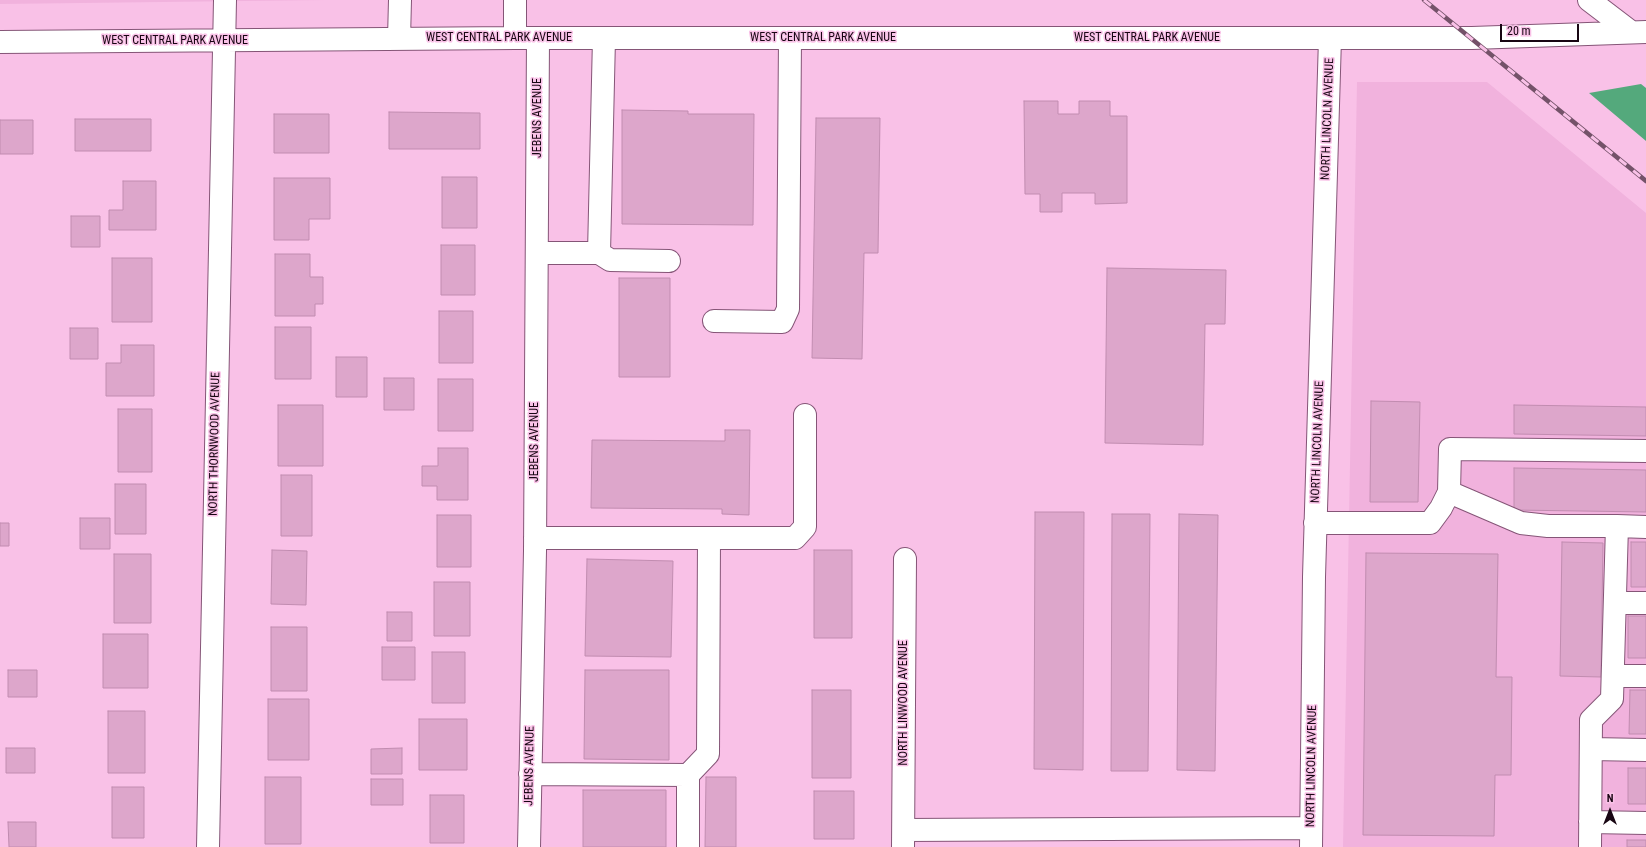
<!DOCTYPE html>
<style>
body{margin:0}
#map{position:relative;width:1646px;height:847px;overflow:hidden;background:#f9c1e7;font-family:"Roboto Condensed",sans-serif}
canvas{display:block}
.north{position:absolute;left:1590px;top:791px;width:40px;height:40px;-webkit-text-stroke:3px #f9c1e7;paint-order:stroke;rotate:0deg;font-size:11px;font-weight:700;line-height:16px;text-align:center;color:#180613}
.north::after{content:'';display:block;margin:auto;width:14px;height:18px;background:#180613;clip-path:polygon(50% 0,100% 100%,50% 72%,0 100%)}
.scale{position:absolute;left:1500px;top:24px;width:79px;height:18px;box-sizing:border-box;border:2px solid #180613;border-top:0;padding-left:5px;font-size:12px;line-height:14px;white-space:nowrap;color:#180613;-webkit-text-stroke:3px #f9c1e7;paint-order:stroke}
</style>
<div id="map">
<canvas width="1646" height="847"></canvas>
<div class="north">N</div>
<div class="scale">20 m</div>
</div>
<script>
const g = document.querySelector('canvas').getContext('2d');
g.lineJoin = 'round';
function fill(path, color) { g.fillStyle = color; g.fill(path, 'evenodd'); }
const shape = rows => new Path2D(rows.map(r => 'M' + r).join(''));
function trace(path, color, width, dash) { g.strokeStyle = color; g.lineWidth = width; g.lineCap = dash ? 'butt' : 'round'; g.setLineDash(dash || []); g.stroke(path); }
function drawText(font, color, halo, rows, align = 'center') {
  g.font = font + ' "Roboto Condensed",sans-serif'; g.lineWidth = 3; g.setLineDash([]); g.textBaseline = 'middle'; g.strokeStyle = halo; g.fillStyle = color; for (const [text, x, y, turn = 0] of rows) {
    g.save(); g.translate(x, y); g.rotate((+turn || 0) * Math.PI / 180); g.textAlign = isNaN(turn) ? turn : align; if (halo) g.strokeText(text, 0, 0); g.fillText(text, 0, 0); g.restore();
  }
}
const built = shape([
 [0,0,325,0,0,4],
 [1357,82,1487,82,1646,213,1646,847,1343,847]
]);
const forest = shape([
 [1641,84,1646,88,1646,141,1589,93]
]);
const building = shape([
 [1024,101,1058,101,1058,114,1079,114,1079,101,1110,101,1110,116,1127,116,1127,203,1095,204,1095,193,1062,193,1062,212,1040,212,1040,194,1025,194,1024,101],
 [622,110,688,111,688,114,754,114,753,225,622,224,622,110],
 [389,112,480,113,480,149,389,149,389,112],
 [274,114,329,114,329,153,274,153,274,114],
 [816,118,880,118,878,253,864,253,862,359,812,358,816,118],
 [75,119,151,119,151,151,75,151,75,119],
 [0,120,33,120,33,154,0,154,0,120],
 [442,177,477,177,477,228,442,228,442,177],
 [274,178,330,178,330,219,309,219,309,240,274,240,274,178],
 [123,181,156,181,156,230,109,230,109,210,123,210,123,181],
 [71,216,100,216,100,247,71,247,71,216],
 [441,245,475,245,475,295,441,295,441,245],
 [275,254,310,254,310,277,323,277,323,304,315,304,315,316,275,316,275,254],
 [112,258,152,258,152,322,112,322,112,258],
 [1107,268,1226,270,1225,324,1205,324,1203,445,1105,443,1107,268],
 [619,278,670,278,670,377,619,377,619,278],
 [439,311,473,311,473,363,439,363,439,311],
 [275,327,311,327,311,379,275,379,275,327],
 [70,328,98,328,98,359,70,359,70,328],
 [121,345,154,345,154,396,106,396,106,363,121,363,121,345],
 [336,357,367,357,367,397,336,397,336,357],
 [384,378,414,378,414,410,384,410,384,378],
 [438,379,473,379,473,431,438,431,438,379],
 [1371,401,1420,402,1418,502,1370,502,1371,401],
 [278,405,323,405,323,466,278,466,278,405],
 [1514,405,1646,407,1646,436,1514,434,1514,405],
 [118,409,152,409,152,472,118,472,118,409],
 [725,430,750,430,749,515,722,514,722,509,591,508,592,440,725,441,725,430],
 [438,448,468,448,468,500,437,500,437,486,422,486,422,466,438,466,438,448],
 [1514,468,1646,470,1646,512,1514,510,1514,468],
 [281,475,312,475,312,536,281,536,281,475],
 [115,484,146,484,146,534,115,534,115,484],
 [1035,512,1084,512,1083,770,1034,769,1035,512],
 [1112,514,1150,514,1148,771,1111,771,1112,514],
 [1179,514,1218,515,1215,771,1177,770,1179,514],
 [437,515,471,515,471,567,437,567,437,515],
 [80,518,110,518,110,549,80,549,80,518],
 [0,523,9,523,9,546,0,546,0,523],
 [1562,542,1603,543,1601,677,1560,676,1562,542],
 [1631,542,1646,542,1646,587,1631,587,1631,542],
 [272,550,307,551,306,605,271,604,272,550],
 [814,550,852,550,852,638,814,638,814,550],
 [1366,553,1498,554,1496,677,1512,677,1511,775,1495,775,1494,836,1363,835,1366,553],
 [114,554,151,554,151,623,114,623,114,554],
 [587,559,673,561,671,657,585,656,587,559],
 [434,582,470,582,470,636,434,636,434,582],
 [387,612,412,612,412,641,387,641,387,612],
 [1628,616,1646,616,1646,658,1628,658,1628,616],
 [271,627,307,627,307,691,271,691,271,627],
 [103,634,148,634,148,688,103,688,103,634],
 [382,647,415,647,415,680,382,680,382,647],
 [432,652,465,652,465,703,432,703,432,652],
 [8,670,37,670,37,697,8,697,8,670],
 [585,670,669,670,669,760,584,759,585,670],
 [812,690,851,690,851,778,812,778,812,690],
 [1630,690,1646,690,1646,734,1629,734,1630,690],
 [268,699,309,699,309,760,268,760,268,699],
 [108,711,145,711,145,773,108,773,108,711],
 [419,719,467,719,467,770,419,770,419,719],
 [6,748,35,748,35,773,6,773,6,748],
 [402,748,402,774,371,774,371,749,402,748],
 [1628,768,1646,768,1646,804,1628,804,1628,768],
 [265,777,301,777,301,844,265,844,265,777],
 [706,777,736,777,736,847,705,847,706,777],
 [371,779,403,779,403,805,371,805,371,779],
 [112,787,144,787,144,838,112,838,112,787],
 [583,790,666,790,666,847,583,847,583,790],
 [814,791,854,791,854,839,814,839,814,791],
 [430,795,464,795,464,843,430,843,430,795],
 [8,822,36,822,36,847,9,847,8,822],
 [1627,840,1646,840,1646,847,1627,847,1627,840]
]);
const minor = shape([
 [1589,0,1631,32],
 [515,38,515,0],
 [604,38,599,253,610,260,669,261],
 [399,39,400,0],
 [0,42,515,38,1472,38,1646,32],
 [537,253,599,253],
 [714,321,782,322,788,309,790,38],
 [1315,523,1430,523,1441,508,1449,492],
 [1617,526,1646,527],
 [535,538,795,538,805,527,805,415],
 [1615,603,1646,603],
 [1613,676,1646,676],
 [1591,749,1646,750],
 [530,774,688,775,688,847],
 [688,775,708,754,709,538],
 [1590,822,1646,823],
 [904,830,1311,828],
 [208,847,225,0],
 [529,847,535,551,538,38],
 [903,847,905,559],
 [1311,847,1314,577,1330,38],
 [1590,847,1591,720,1612,699,1617,526,1548,526,1521,523,1449,492,1450,449,1646,451]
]);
const rail = shape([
 [1424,0,1646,181]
]);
const streetNames = [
 ["WEST CENTRAL PARK AVENUE",499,38],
 ["WEST CENTRAL PARK AVENUE",823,38],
 ["WEST CENTRAL PARK AVENUE",1147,38],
 ["WEST CENTRAL PARK AVENUE",175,41],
 ["JEBENS AVENUE",538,118,-90],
 ["NORTH LINCOLN AVENUE",1328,119,-88],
 ["JEBENS AVENUE",535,442,-90],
 ["NORTH LINCOLN AVENUE",1318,442,-88],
 ["NORTH THORNWOOD AVENUE",215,444,-89],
 ["NORTH LINWOOD AVENUE",904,703,-90],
 ["JEBENS AVENUE",530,766,-89],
 ["NORTH LINCOLN AVENUE",1312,766,-89]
];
fill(built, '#f1b2dd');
fill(forest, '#54a97c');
fill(building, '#dda6cb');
trace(building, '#c18cb0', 1);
trace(minor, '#855577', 24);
trace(minor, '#fff', 22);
trace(rail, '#745269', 4.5);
trace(rail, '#f9c1e7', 3, [9]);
drawText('12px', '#180613', '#f9c1e7', streetNames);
</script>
